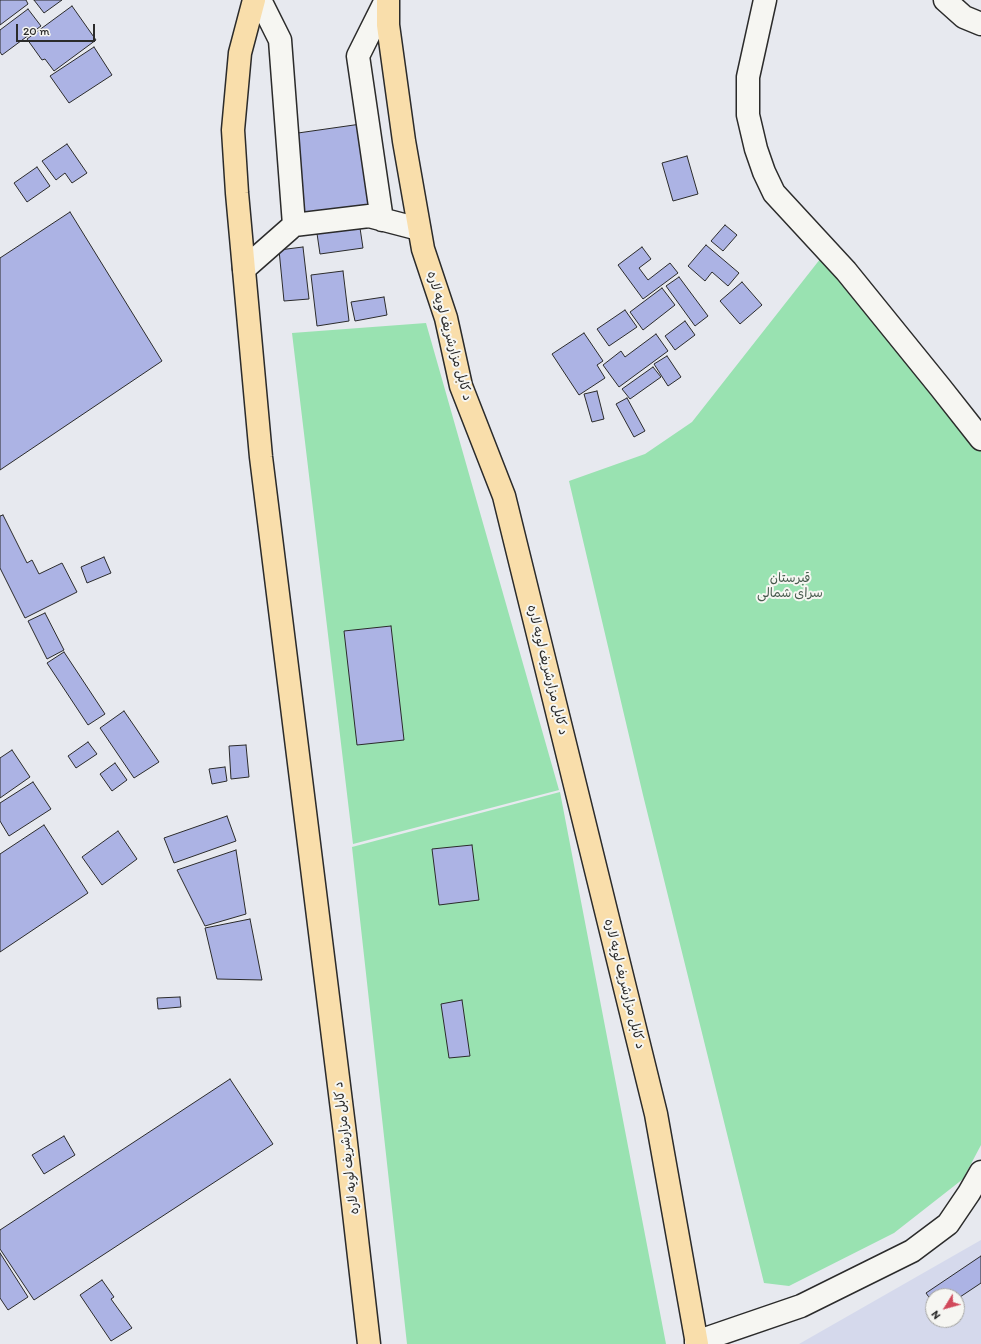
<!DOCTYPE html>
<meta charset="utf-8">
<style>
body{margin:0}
#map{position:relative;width:981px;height:1344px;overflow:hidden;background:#e7e9ef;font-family:Itim,sans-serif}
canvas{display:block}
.north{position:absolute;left:925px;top:1288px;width:40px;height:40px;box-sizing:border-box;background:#f6f6f2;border:1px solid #a5a5a2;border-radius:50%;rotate:233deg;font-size:11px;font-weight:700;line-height:16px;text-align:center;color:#2b2b2b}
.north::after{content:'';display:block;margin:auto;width:14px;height:18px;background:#d1495b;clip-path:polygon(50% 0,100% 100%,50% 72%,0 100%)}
.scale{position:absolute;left:16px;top:24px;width:79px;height:18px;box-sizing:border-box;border:2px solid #2b2b2b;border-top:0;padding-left:5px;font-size:12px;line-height:14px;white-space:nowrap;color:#2b2b2b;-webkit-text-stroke:3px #f6f6f2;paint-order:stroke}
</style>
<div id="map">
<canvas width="981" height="1344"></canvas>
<div class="north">N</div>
<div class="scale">20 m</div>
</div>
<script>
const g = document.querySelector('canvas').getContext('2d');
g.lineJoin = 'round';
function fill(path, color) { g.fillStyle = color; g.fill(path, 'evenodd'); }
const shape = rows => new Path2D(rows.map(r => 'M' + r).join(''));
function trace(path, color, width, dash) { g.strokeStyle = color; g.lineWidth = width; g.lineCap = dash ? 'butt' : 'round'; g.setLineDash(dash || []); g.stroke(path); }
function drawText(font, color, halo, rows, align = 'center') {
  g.font = font + ' Itim,"Playpen Sans Arabic",sans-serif'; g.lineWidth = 4; g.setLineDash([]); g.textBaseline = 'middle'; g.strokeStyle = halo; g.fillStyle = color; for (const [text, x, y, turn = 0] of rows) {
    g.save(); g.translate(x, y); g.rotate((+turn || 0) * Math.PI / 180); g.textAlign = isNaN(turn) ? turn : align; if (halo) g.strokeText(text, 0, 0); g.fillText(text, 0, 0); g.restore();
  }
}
const built = shape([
 [981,1240,981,1344,799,1344],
 [933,1296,957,1296,957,1320,933,1320]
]);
const green = shape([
 [828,249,981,426,981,1145,963,1179,894,1233,789,1286,764,1283,643,795,569,481,645,454,692,422],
 [426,323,559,790,353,844,292,333],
 [560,792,666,1344,407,1344,352,847]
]);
const building = shape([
 [0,0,26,0,28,4,0,25,0,0],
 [34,0,62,0,44,13,34,0],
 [72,6,96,40,54,71,45,59,42,60,27,39,72,6],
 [28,9,41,26,2,55,0,52,0,30,28,9],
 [94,47,112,75,69,103,50,76,94,47],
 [361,124,373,206,357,208,363,248,320,254,314,213,303,214,291,134,361,124],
 [67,144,87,173,72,183,65,173,56,180,42,161,67,144],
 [687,156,698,194,673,201,662,163,687,156],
 [37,167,50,186,27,202,14,183,37,167],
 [70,212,162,361,0,470,0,258,70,212],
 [725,225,737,235,723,251,711,241,725,225],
 [706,245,739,273,728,286,712,272,705,281,688,266,706,245],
 [303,247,309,299,284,301,279,250,303,247],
 [642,247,651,259,639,268,648,280,670,263,678,273,643,299,618,265,642,247],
 [343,271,349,321,317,326,311,275,343,271],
 [679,277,708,316,695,326,666,286,679,277],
 [742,282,762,305,740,324,720,301,742,282],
 [662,288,675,305,643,330,630,312,662,288],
 [384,297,387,315,355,321,351,302,384,297],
 [625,310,637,327,609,346,597,329,625,310],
 [685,321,695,335,675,350,665,336,685,321],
 [584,333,603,361,597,365,605,378,579,395,552,354,584,333],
 [656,334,668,351,619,387,603,365,621,351,625,357,656,334],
 [667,356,681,377,668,386,654,364,667,356],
 [653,367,661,377,630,399,622,389,653,367],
 [597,391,604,419,592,422,584,394,597,391],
 [627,398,645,431,634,437,616,404,627,398],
 [3,515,27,563,32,560,39,574,62,563,77,592,25,618,0,568,0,516,3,515],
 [104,557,111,573,87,583,81,567,104,557],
 [45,613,64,650,47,659,28,621,45,613],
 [391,626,404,740,357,745,344,631,391,626],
 [64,652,105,714,88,725,47,663,64,652],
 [124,711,159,762,134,778,100,728,124,711],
 [88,742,97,754,76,768,68,756,88,742],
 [246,745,249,777,231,779,229,746,246,745],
 [12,750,30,777,0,798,0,758,12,750],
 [115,763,127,780,112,791,100,774,115,763],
 [225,767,227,781,212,784,209,769,225,767],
 [33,782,51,809,9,836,0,821,0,803,33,782],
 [227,816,236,841,174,863,164,838,227,816],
 [44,825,88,893,0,952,0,854,44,825],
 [118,831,137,859,102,885,82,857,118,831],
 [472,845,479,900,439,905,432,849,472,845],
 [236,850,246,914,205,926,177,870,236,850],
 [250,919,262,980,217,979,205,928,250,919],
 [180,997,181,1007,158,1009,157,998,180,997],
 [462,1000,470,1056,449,1058,441,1004,462,1000],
 [230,1079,273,1144,34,1300,0,1249,0,1230,230,1079],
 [64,1136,75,1155,44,1174,32,1155,64,1136],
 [0,1253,28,1297,8,1310,0,1298,0,1253],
 [981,1256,981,1283,957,1299,957,1296,933,1296,933,1303,926,1293,981,1256],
 [102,1280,114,1297,111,1299,132,1328,111,1341,80,1295,102,1280]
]);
const minor = shape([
 [260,0,280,40,294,225],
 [765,0,748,77,748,115,756,149,764,172,774,193,846,271,940,387,981,439],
 [945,0,964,17,981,24],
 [382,220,358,56,386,0],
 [244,269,294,225,369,216,419,229],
 [696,1342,801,1306,912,1251,948,1224,969,1193,981,1172]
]);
const highway = shape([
 [254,0,240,53,233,130,237,193,261,457,345,1134,369,1344],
 [388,0,388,25,404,141,423,249,446,318,461,386,504,496,656,1114,697,1344]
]);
const streetNames = [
 ["د کابل مزارشریف لویه لاره",449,336,74],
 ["د کابل مزارشریف لویه لاره",547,670,76],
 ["د کابل مزارشریف لویه لاره",624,984,76],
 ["د کابل مزارشریف لویه لاره",347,1148,-97]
];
const parkNames = [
 ["قبرستان",790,579],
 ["سرای شمالی",790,594]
];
fill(built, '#d5d9ec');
fill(green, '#99e2b1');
fill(building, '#acb3e4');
trace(building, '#2b2b2b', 1);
trace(minor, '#2b2b2b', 25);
trace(highway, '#2b2b2b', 25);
trace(minor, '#f6f6f2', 22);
trace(highway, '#f9deab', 22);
drawText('13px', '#2b2b2b', '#f6f6f2', streetNames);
drawText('13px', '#46594c', '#f6f6f2', parkNames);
</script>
